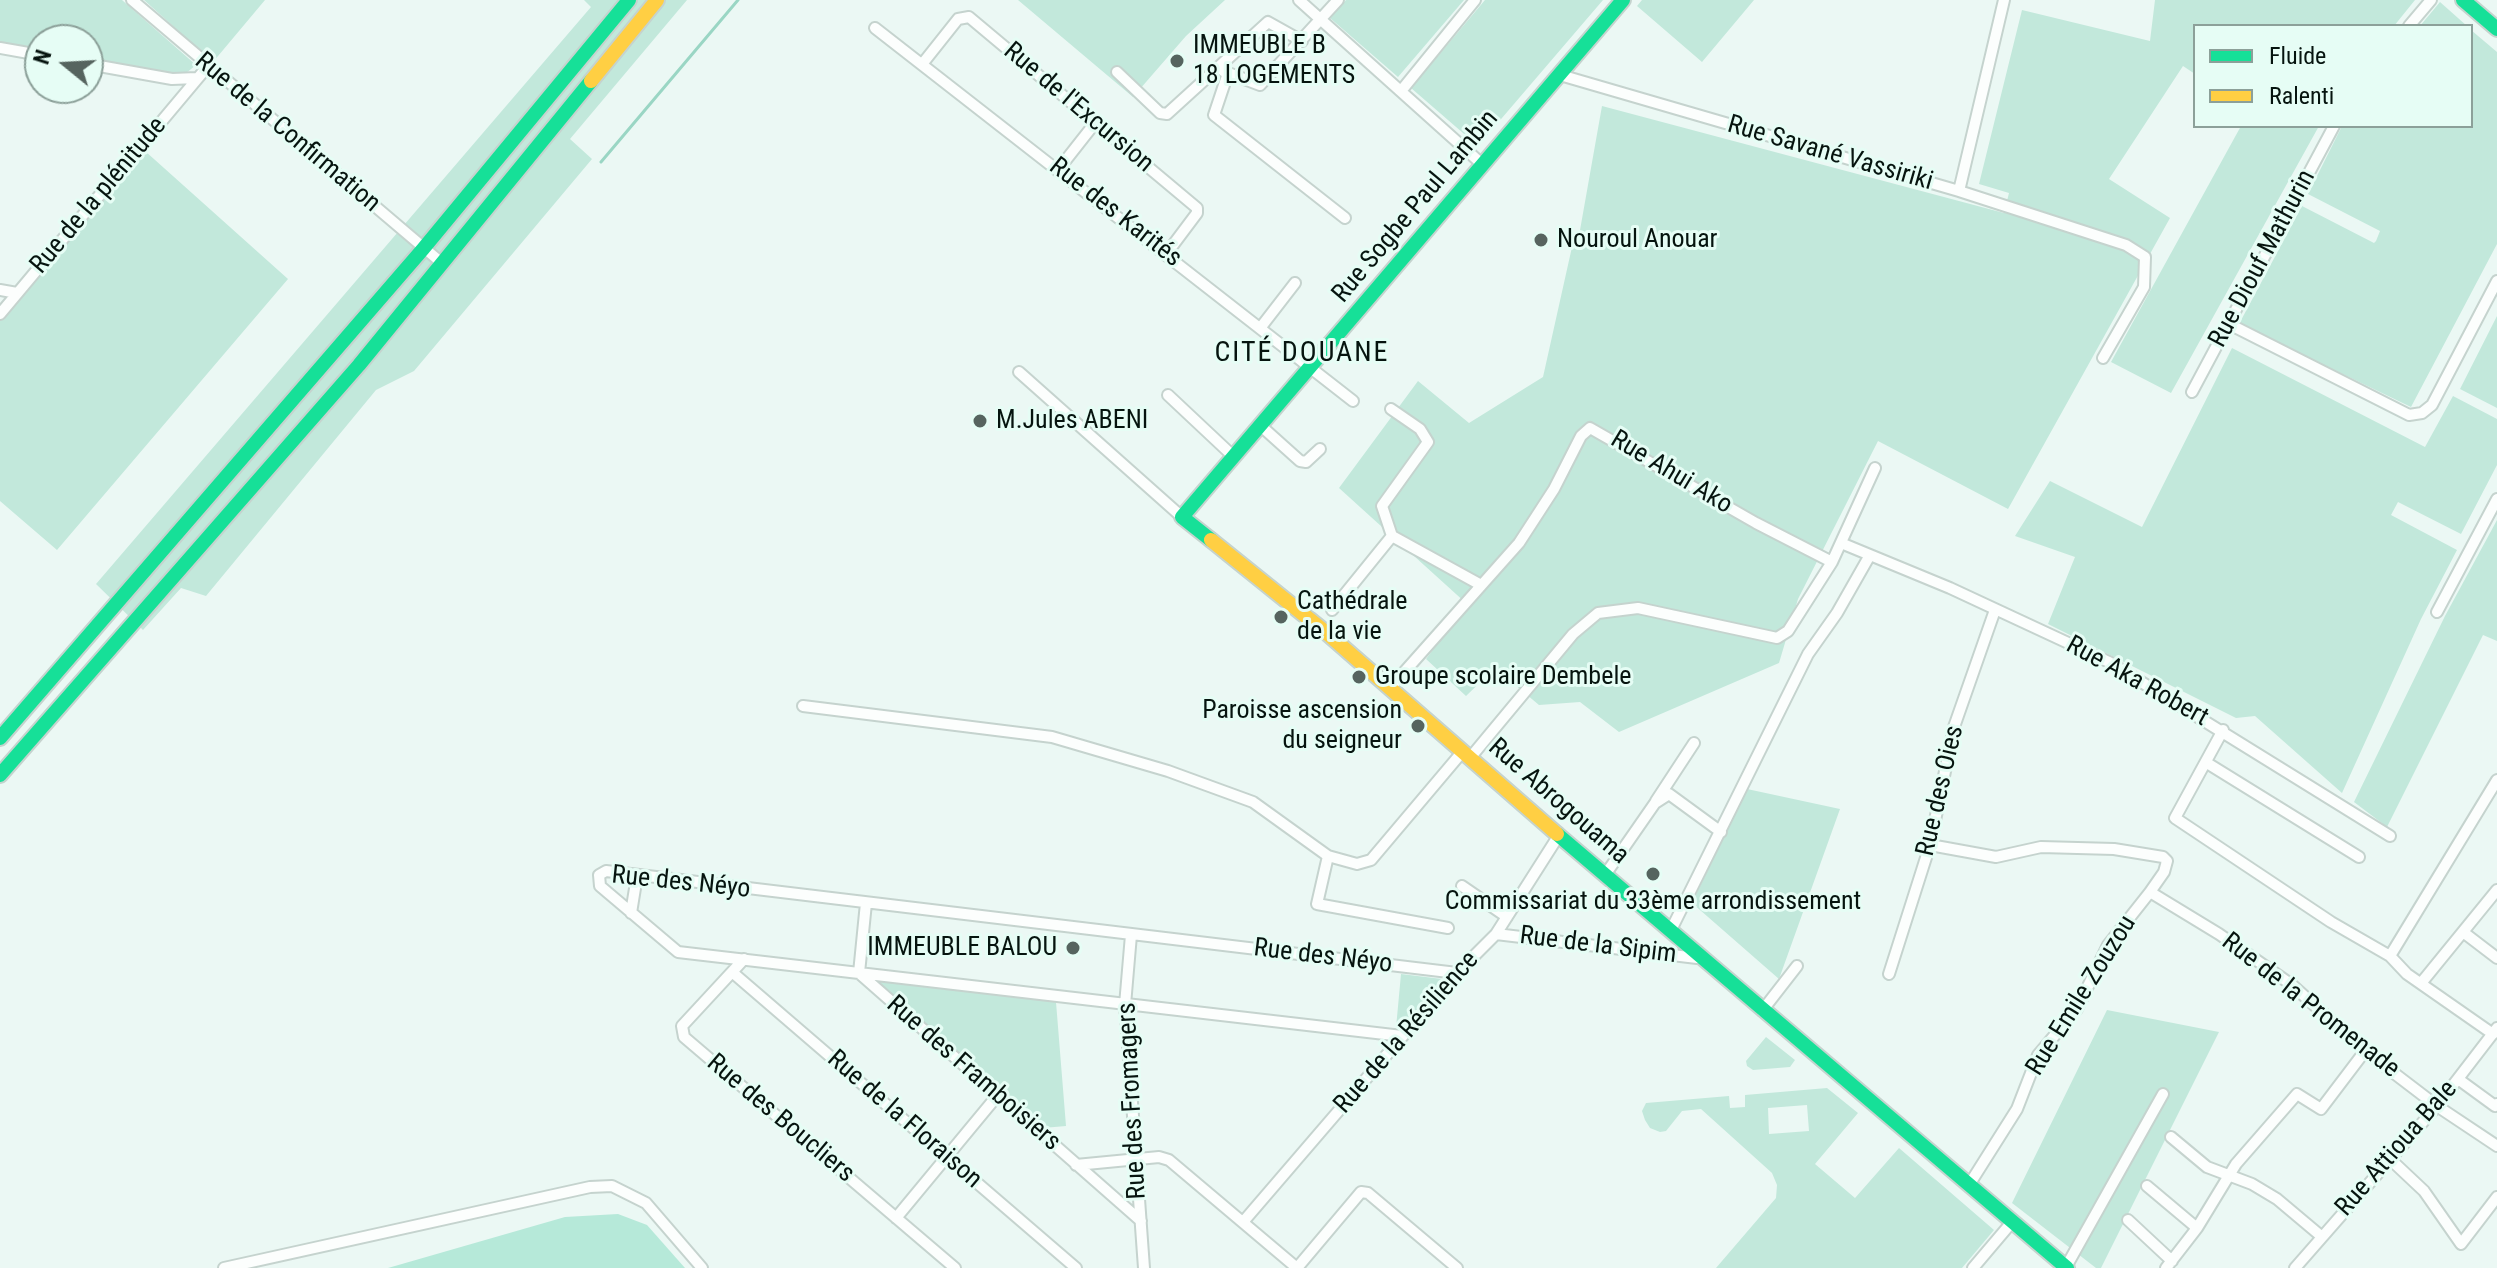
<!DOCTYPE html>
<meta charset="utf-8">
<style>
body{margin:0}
#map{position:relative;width:2497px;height:1268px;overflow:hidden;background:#ebf8f4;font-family:"Roboto Condensed",sans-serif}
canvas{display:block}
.legend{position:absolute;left:2193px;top:24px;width:280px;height:104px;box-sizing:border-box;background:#e6fdf5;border:2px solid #8ca099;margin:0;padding:10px 14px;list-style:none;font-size:24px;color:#06140f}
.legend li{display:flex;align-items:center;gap:16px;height:40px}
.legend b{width:40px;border:2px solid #8ca099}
.north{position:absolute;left:24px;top:24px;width:80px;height:80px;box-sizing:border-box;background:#e6fdf5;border:2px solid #8ca099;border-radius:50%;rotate:288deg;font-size:22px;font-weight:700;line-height:32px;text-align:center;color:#06140f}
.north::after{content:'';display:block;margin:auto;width:28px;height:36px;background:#56645f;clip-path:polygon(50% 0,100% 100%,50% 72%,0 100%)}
</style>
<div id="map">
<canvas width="2497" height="1268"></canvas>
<ul class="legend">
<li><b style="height:10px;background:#16e098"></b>Fluide</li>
<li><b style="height:10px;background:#ffcf43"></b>Ralenti</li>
</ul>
<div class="north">N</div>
</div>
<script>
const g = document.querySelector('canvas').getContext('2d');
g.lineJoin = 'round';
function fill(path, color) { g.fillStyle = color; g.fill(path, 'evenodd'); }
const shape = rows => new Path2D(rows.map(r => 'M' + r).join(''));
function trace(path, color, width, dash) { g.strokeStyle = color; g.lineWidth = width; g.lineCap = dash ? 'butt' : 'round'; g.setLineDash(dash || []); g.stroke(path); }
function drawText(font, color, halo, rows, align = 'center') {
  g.font = font + ' "Roboto Condensed",sans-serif'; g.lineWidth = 6; g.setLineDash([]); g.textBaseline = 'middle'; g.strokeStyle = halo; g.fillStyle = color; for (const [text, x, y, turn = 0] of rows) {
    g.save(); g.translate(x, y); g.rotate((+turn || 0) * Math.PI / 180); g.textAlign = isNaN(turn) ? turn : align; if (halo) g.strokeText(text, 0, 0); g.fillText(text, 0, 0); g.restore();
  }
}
const green = shape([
 [0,0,122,0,196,65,185,74,172,75,88,60,88,40,40,40,40,51,0,44],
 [144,0,265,0,213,62],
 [584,0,687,0,570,139,592,159,414,371,376,390,206,596,181,588,143,630,96,584,591,7],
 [1018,0,1225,0,1186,36,1133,97],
 [1346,0,1464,0,1398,77,1330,18],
 [1485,0,1603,0,1478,146,1411,88],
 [1642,0,1754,0,1702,62,1637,6],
 [2155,0,2415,0,2394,26,2195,26,2195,74,2183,66,2109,179,2170,218,2008,509,1878,441,1798,599,1779,663,1619,732,1580,702,1539,705,1495,668,1466,696,1426,659,1467,604,1339,488,1418,381,1469,423,1543,377,1572,247,1577,247,1602,106,2004,213,2009,193,1979,184,2022,10,2150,41],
 [2440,2,2467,26,2420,26],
 [2471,30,2497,52,2497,244,2411,407,2239,324,2302,206,2374,243,2376,241,2380,231,2308,194,2342,126,2471,126],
 [2241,126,2319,126,2171,393,2111,362],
 [145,151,288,279,57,550,0,501,0,319],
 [2497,316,2497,408,2460,389],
 [2232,348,2425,447,2453,396,2497,419,2497,465,2461,534,2398,502,2391,515,2457,550,2421,619,2342,793,2255,716,2236,718,2048,624,2075,557,2015,536,2050,481,2142,527],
 [2497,520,2497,641,2483,635,2387,827,2354,802,2445,616],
 [1747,789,1840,809,1779,979,1692,903],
 [1401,974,1442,979,1402,1028,1396,1028],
 [869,979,1056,1002,1066,1126,1043,1128],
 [2107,1010,2219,1032,2101,1268,2096,1268,2012,1203],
 [1766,1037,1795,1060,1790,1067,1753,1070,1747,1066,1746,1061],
 [1827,1088,1858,1113,1815,1164,1855,1198,1899,1148,1994,1230,1962,1268,1716,1268,1776,1198,1777,1185,1772,1173,1701,1109,1682,1111,1666,1131,1660,1132,1650,1128,1645,1120,1642,1111,1646,1103,1729,1096,1730,1108,1745,1107,1745,1095],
 [1807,1105,1809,1131,1769,1134,1768,1108]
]);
const forest = shape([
 [618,1214,647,1225,685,1268,388,1268,565,1217]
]);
const stream = shape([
 [601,162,738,0]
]);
const street = shape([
 [132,0,443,264],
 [1299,0,1483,165],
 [2409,26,2431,0],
 [875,28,1353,401],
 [0,48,40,55],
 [923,63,958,19,969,17,1197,208,1197,213,1167,253],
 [88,64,172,79,197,78],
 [1223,71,1260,85,1338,0],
 [1117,72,1160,113,1167,114,1268,22,1302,41],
 [1228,73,1214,115,1345,218],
 [1560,75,1959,191,2004,0],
 [1401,91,1475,0],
 [1058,170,1095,123],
 [1959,191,2126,245,2145,257,2144,287,2103,358],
 [0,290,17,293],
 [0,314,208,66],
 [2229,324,2409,415,2422,413,2432,405,2497,281],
 [1261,327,1295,283],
 [1019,372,1182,517],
 [2192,392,2334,126],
 [1168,395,1234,457],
 [1391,409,1420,429,1428,442,1382,506,1392,536],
 [1261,426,1300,461,1306,462,1320,449],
 [1841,543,1950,588,2109,662,2390,836],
 [1332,610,1392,536,1481,585],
 [2437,612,2497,499],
 [1390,688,1519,543,1554,489,1581,436,1590,428,1756,523,1832,562],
 [803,706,1052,737,1168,771,1253,802,1328,856,1357,864,1371,860,1463,751],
 [2223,730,2175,818,2331,922,2390,956,2407,974,2493,1034],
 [1470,758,1573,634,1598,613,1638,608,1777,638,1788,631,1832,562,1875,468],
 [2207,763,2359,857],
 [1656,801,1694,743],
 [1930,845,1996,857,2041,847,2114,849,2163,857,2167,861,2164,872,2150,892,2219,934,2292,985,2365,1051,2437,1106,2497,1146],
 [1328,856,1317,904,1448,928],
 [1605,875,1655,803,1669,794,1721,832],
 [1462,886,1507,917],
 [866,903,859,973,1141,1221],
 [631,913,637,876],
 [1670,932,1808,654,1837,613,1870,555],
 [2463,932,2497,958],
 [1496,934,1697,958],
 [1131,935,1125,1005,1144,1268],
 [2390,956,2497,780],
 [744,959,682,1026,684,1037,955,1268],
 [732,972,1076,1268],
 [1889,974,1930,845,1954,727,1995,610],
 [2422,982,2497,890],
 [1762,1011,1797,966],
 [1402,1036,678,952,600,886,599,875,606,871,1457,973],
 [2458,1079,2495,1106,2497,1104],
 [2171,1137,2207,1167,2252,1184,2277,1199,2321,1236],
 [2390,1159,2424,1191,2461,1244,2497,1197],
 [1076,1165,1159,1157,1169,1160,1297,1268],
 [1969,1185,2017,1109,2038,1055,2077,1009,2108,945,2150,892],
 [2147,1186,2197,1228],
 [896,1218,997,1096],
 [2128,1220,2172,1261],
 [1243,1222,1457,973,1496,934,1559,835],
 [2066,1267,2163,1094],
 [224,1268,590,1187,612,1186,646,1203,702,1268],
 [1297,1268,1361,1192,1368,1193,1457,1268],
 [1973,1268,2012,1222],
 [2166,1268,2197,1228,2236,1164,2297,1094,2321,1109,2365,1051],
 [2295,1268,2437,1106,2497,1028]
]);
const fast = shape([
 [2463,0,2497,29],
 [1211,540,1182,517,1623,0],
 [0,738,423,249,629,0],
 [0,775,359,365,591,81],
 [1557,834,2067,1268]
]);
const slow = shape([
 [591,81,657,0],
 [1211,540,1329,635,1557,834]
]);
const markers = [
 [1177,61,8,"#56645f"],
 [1541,240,8,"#56645f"],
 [980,421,8,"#56645f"],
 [1281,617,8,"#56645f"],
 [1359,677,8,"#56645f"],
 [1418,726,8,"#56645f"],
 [1653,874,8,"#56645f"],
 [1073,948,8,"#56645f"]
];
const poiNames = [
 ["IMMEUBLE B",1193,46],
 ["18 LOGEMENTS",1193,76],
 ["Nouroul Anouar",1557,240],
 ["M.Jules ABENI",996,421],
 ["Cathédrale",1297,602],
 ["de la vie",1297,632],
 ["Groupe scolaire Dembele",1375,677],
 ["Paroisse ascension",1402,711,"right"],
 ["du seigneur",1402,741,"right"],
 ["Commissariat du 33ème arrondissement",1653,902,"center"],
 ["IMMEUBLE BALOU",1057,948,"right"]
];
const streetNames = [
 ["Rue de l'Excursion",1078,108,40],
 ["Rue de la Confirmation",287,133,40],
 ["Rue Savané Vassiriki",1830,154,16],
 ["Rue de la plénitude",99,196,-50],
 ["Rue Sogbe Paul Lambin",1416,207,-50],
 ["Rue des Karités",1115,213,38],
 ["Rue Diouf Mathurin",2263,259,-62],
 ["Rue Ahui Ako",1671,473,31],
 ["Rue Aka Robert",2137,682,29],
 ["Rue des Oies",1941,791,-77],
 ["Rue Abrogouama",1558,802,41],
 ["Rue des Néyo",681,883,6],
 ["Rue de la Sipim",1598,946,7],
 ["Rue des Néyo",1323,957,7],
 ["Rue Emile Zouzou",2082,996,-58],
 ["Rue de la Promenade",2310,1006,38],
 ["Rue de la Résilience",1407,1033,-49],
 ["Rue des Framboisiers",973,1074,41],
 ["Rue des Fromagers",1133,1101,-93],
 ["Rue des Boucliers",780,1119,40],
 ["Rue de la Floraison",904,1120,41],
 ["Rue Attioua Bale",2397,1149,-49]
];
const neighbourhoodNames = [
 ["CITÉ DOUANE",1302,354]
];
fill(green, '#c2e8db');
fill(forest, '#b6e9d9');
trace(stream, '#9ad6c4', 3);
trace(street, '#c5d3ce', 14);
trace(fast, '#c5d3ce', 18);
trace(slow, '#c5d3ce', 18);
trace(street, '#fcfefd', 10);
trace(fast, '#16e098', 14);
trace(slow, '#ffcf43', 14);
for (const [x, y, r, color] of markers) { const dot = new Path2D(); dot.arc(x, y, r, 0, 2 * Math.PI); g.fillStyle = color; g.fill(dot); trace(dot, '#e6fdf5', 3); }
drawText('26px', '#06140f', '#e6fdf5', poiNames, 'left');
drawText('26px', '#06140f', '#e6fdf5', streetNames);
g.letterSpacing = '2px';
drawText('28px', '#06140f', '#e6fdf5', neighbourhoodNames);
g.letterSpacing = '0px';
</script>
